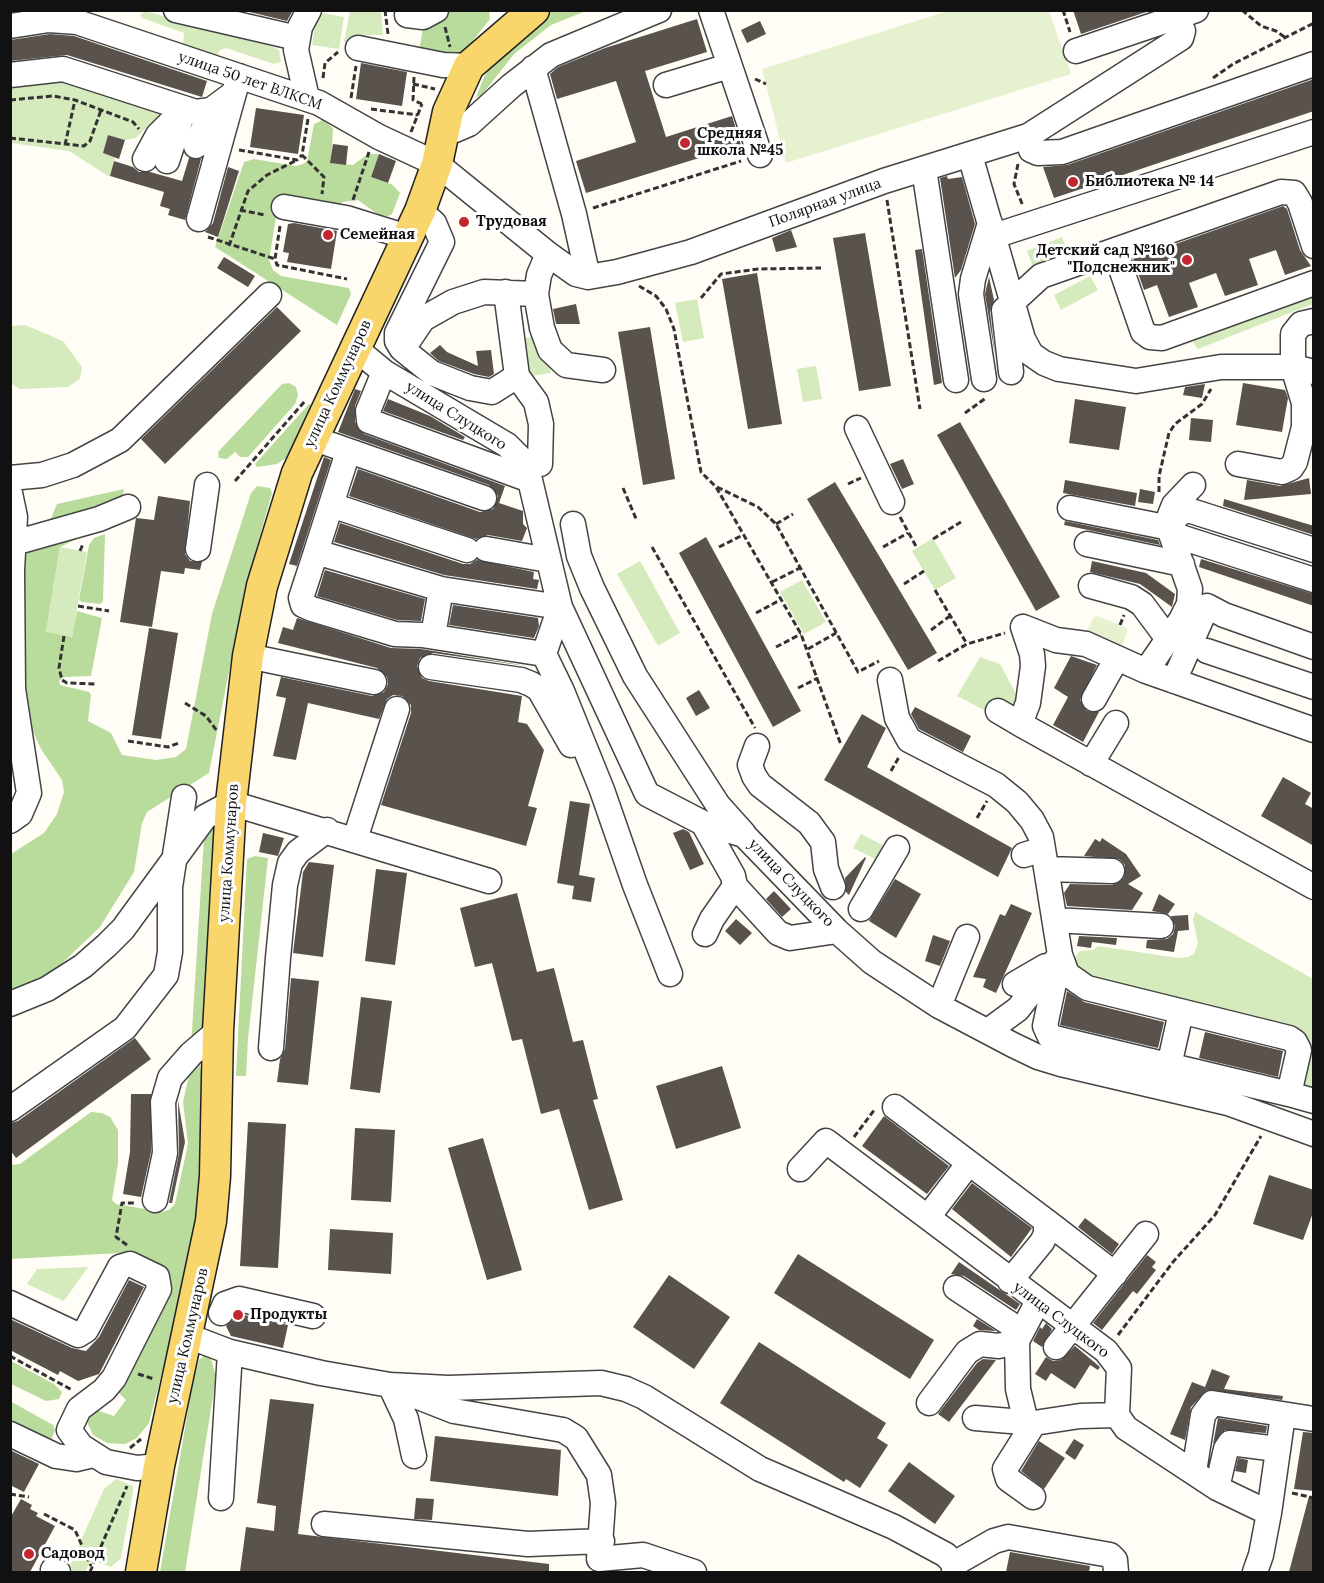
<!DOCTYPE html>
<meta charset="utf-8">
<style>
body{margin:0}
#map{position:relative;width:1324px;height:1583px;overflow:hidden;background:#fffdf5;font-family:Lora,serif}
canvas{display:block}
.frame{position:absolute;inset:0;border:12px solid #111;pointer-events:none}
</style>
<div id="map">
<canvas width="1324" height="1583"></canvas>
<div class="frame"></div>
</div>
<script>
const g = document.querySelector('canvas').getContext('2d');
g.lineJoin = 'round';
function fill(path, color) { g.fillStyle = color; g.fill(path, 'evenodd'); }
const shape = rows => new Path2D(rows.map(r => 'M' + r).join(''));
function trace(path, color, width, dash) { g.strokeStyle = color; g.lineWidth = width; g.lineCap = dash ? 'butt' : 'round'; g.setLineDash(dash || []); g.stroke(path); }
function drawText(font, color, halo, rows, align = 'center') {
  g.font = font + ' Lora,serif'; g.lineWidth = 6; g.setLineDash([]); g.textBaseline = 'middle'; g.strokeStyle = halo; g.fillStyle = color; for (const [text, x, y, turn = 0] of rows) {
    g.save(); g.translate(x, y); g.rotate((+turn || 0) * Math.PI / 180); g.textAlign = isNaN(turn) ? turn : align; if (halo) g.strokeText(text, 0, 0); g.fillText(text, 0, 0); g.restore();
  }
}
const green = shape([
 [145,11,273,47,279,50,281,62,274,64,226,48,220,50,215,60,183,48,184,33,142,18,140,15],
 [350,11,381,11,383,35,366,35,362,43,344,42],
 [317,12,344,17,339,49,312,45],
 [34,74,42,84,61,83,70,74,163,111,136,138,125,140,108,135,103,153,115,157,110,176,108,176,69,151,11,143,11,79],
 [1062,237,1069,254,1033,267,1027,251],
 [1090,276,1098,290,1061,310,1054,295],
 [1313,289,1313,304,1198,349,1194,344,1194,337],
 [697,299,704,338,683,342,675,303],
 [25,325,63,341,82,367,80,379,68,387,20,389,11,384,11,326],
 [543,335,551,373,525,377,518,339],
 [816,366,822,399,803,402,797,369],
 [933,538,956,578,935,590,912,551],
 [60,547,87,552,72,637,46,633],
 [640,561,680,633,658,646,617,574],
 [802,580,826,622,804,634,780,592],
 [980,657,1000,664,1020,701,1017,708,992,714,957,696],
 [861,834,890,849,883,863,853,848],
 [1195,912,1313,979,1313,1090,1301,1089,1305,1049,1082,978,1072,960,1080,951,1093,950,1098,946,1178,958,1188,957,1194,954,1198,943,1193,920],
 [88,1267,64,1301,27,1284,37,1269],
 [116,1479,133,1486,133,1492,121,1558,111,1567,94,1561,90,1562,85,1572,73,1572,70,1565,104,1489]
]);
const forest = shape([
 [447,11,489,11,490,19,464,52,459,55,419,51,423,28],
 [555,11,586,11,551,25,514,54,481,96,476,97,484,77,506,46,546,14],
 [323,120,333,128,331,163,353,165,368,154,379,154,371,177,393,185,400,193,392,214,388,216,379,215,358,200,342,202,338,207,277,211,269,260,273,270,281,276,349,288,351,294,337,325,215,247,244,162,254,159,296,166,303,164,307,161,314,124],
 [289,383,296,387,298,395,295,404,248,457,240,457,235,452,227,459,219,458,218,452,282,384],
 [309,404,312,406,286,458,277,464,257,467,255,464],
 [257,486,270,488,272,493,246,585,209,773,147,812,142,823,134,872,100,927,56,969,11,995,11,854,44,833,57,814,64,792,62,780,41,749,23,709,23,551,83,536,60,547,46,632,72,637,77,611,102,618,91,676,64,677,59,681,60,685,89,692,91,695,88,721,111,733,122,755,156,760,176,757,186,749,212,614,251,493],
 [124,489,122,500,46,530,57,504],
 [105,534,103,601,100,604,82,602,79,600,89,545,94,538],
 [205,821,214,824,216,830,203,1031,191,1047],
 [255,856,268,858,248,1039,246,1076,236,1076,247,859],
 [199,1061,204,1085,204,1173,194,1249,149,1423,137,1438,125,1444,107,1443,93,1435,86,1420,88,1415,96,1410,114,1416,126,1400,117,1391,165,1286,127,1254,121,1253,11,1259,11,1165,20,1164,91,1112,102,1113,110,1117,118,1130,118,1163,112,1200,116,1204,162,1212,169,1210,175,1204,188,1144,183,1102,192,1062],
 [205,1355,211,1359,216,1377,185,1572,160,1572,192,1388,199,1360],
 [11,1361,54,1384,62,1392,59,1399,46,1401,11,1384],
 [10,1401,53,1425,55,1430,51,1441,11,1426]
]);
const pitch = shape([
 [1049,11,1071,74,786,163,762,69,948,11],
 [1097,616,1127,628,1127,633,1122,645,1117,646,1089,635,1088,629,1093,618]
]);
const building = shape([
 [241,10,285,10,292,12,287,21],
 [1073,10,1152,10,1081,34],
 [697,19,707,52,645,71,666,137,732,116,741,145,586,193,576,161,636,142,616,81,557,99,550,74,558,67,605,48],
 [760,21,766,34,747,43,741,30],
 [50,34,74,36,207,81,202,97,67,55,10,61,10,40],
 [361,63,407,72,402,106,356,99],
 [1314,79,1314,111,1054,198,1043,167,1067,165],
 [256,108,304,115,298,154,250,147],
 [108,135,125,140,119,159,103,153],
 [333,144,348,146,346,165,330,163],
 [379,154,396,161,388,183,371,177],
 [189,158,201,159,185,220,168,215,170,209,160,206,164,192,110,176,114,161,133,167,139,172,150,172,182,181],
 [228,167,239,171,218,237,205,232,213,223],
 [947,176,948,179,962,177,975,224,961,270,955,278,940,178],
 [1283,206,1287,209,1300,250,1311,266,1285,275,1276,250,1249,259,1258,285,1225,296,1216,273,1189,283,1198,307,1169,317,1157,285,1144,290,1133,259],
 [294,223,337,231,331,269,287,262,289,253,283,252,288,224],
 [791,230,797,247,776,252,772,238],
 [865,233,891,386,859,391,833,238],
 [922,249,942,383,934,385,915,250],
 [224,257,255,276,248,287,217,268],
 [757,273,782,424,748,429,722,279],
 [989,277,994,300,990,312,995,355,985,294],
 [576,304,580,324,556,324,553,309],
 [277,307,301,331,165,464,141,439],
 [650,327,675,479,643,485,618,332],
 [440,345,447,352,478,366,476,351,491,350,494,374,489,377,474,374,439,361,430,353],
 [1243,383,1285,390,1288,398,1282,432,1236,425],
 [1205,384,1202,398,1183,395,1185,387],
 [355,389,361,391,355,406,355,422,364,434,505,486,499,503,523,511,523,524,527,528,522,541,488,535,476,539,349,496,358,469,480,512,493,509,498,496,489,485,338,432],
 [388,399,430,416,465,437,463,440,383,411],
 [1075,399,1126,407,1119,450,1069,443],
 [1191,418,1213,420,1211,442,1189,440],
 [960,422,1060,597,1036,611,937,435],
 [324,457,331,460,297,566,289,564],
 [903,459,914,484,902,489,890,464],
 [1309,478,1311,494,1244,500,1247,480,1280,486],
 [1065,480,1137,493,1135,506,1063,493],
 [835,482,937,653,908,670,807,499],
 [1140,489,1155,492,1153,504,1138,502],
 [158,496,190,501,185,554,190,561,202,562,200,570,185,568,184,574,161,571,152,627,120,622,136,518,154,520],
 [1224,499,1314,526,1314,535,1220,505,1223,506],
 [1065,521,1158,540,1160,545,1064,525],
 [340,523,463,564,470,564,477,560,534,572,533,579,539,580,537,589,444,575,334,542],
 [706,537,801,711,773,727,679,553],
 [1201,559,1314,594,1314,606,1199,567],
 [1092,561,1146,573,1175,594,1172,607,1140,584,1090,572],
 [325,570,425,599,421,621,397,620,317,596],
 [453,605,538,618,539,626,534,638,449,625],
 [297,618,391,648,421,649,527,666,433,653,420,658,417,666,422,678,429,681,522,696,518,722,527,724,544,750,528,806,537,808,526,846,381,805,411,713,411,705,402,696,393,695,387,699,379,719,308,703,296,760,273,756,286,698,276,696,281,677,372,696,384,692,388,684,387,677,377,668,278,643,283,627,293,630],
 [149,628,178,633,161,739,132,735],
 [1071,656,1097,665,1080,700,1087,711,1099,712,1083,742,1053,725,1068,697,1054,688],
 [699,690,710,708,696,716,686,698],
 [915,707,971,736,963,752,919,729,911,714],
 [862,714,886,728,867,767,1012,848,998,877,824,780],
 [1283,777,1311,793,1305,804,1314,809,1314,846,1261,816],
 [570,801,590,804,579,875,595,878,591,902,572,899,574,886,557,883],
 [683,829,689,832,704,864,690,870,673,833],
 [263,833,284,838,278,856,259,852],
 [1102,838,1126,854,1141,876,1128,884,1143,893,1132,910,1067,906,1064,893,1070,884,1112,885,1124,878,1125,865,1119,859,1084,856,1095,839,1100,842],
 [865,857,866,858,849,895,846,892,845,878],
 [309,862,334,865,323,957,293,953,303,872],
 [376,869,407,873,395,965,365,961],
 [895,879,921,894,896,938,869,921],
 [774,891,791,909,782,917,766,899],
 [517,893,537,972,554,968,573,1042,583,1040,598,1099,593,1100,623,1200,589,1210,559,1109,541,1114,522,1039,512,1041,492,963,475,967,460,908],
 [1159,894,1175,904,1168,914,1152,911],
 [1011,904,1032,913,996,993,983,987,986,979,973,977,1000,914,1005,916],
 [1188,915,1189,930,1178,931,1174,952,1146,948,1147,940,1167,939,1173,934,1175,926,1171,916],
 [736,919,752,933,740,945,725,931],
 [933,935,950,941,940,966,925,961],
 [1079,936,1117,938,1116,945,1092,942,1091,948,1077,946],
 [291,978,319,981,308,1085,277,1082,280,1059,285,1049],
 [1067,991,1084,1002,1164,1022,1158,1048,1060,1025],
 [361,997,392,1001,380,1093,350,1089],
 [1205,1032,1283,1051,1278,1077,1199,1058],
 [135,1038,151,1059,16,1158,10,1150,10,1123,18,1121],
 [722,1066,741,1128,676,1149,656,1086],
 [131,1094,151,1094,151,1152,141,1197,123,1194,130,1152],
 [178,1100,185,1142,172,1203,169,1203,179,1153],
 [884,1116,949,1166,927,1194,862,1146],
 [248,1122,286,1124,278,1268,240,1266],
 [355,1128,395,1130,391,1202,351,1200],
 [483,1138,522,1270,487,1280,448,1148],
 [1269,1175,1314,1190,1314,1210,1303,1240,1253,1224],
 [972,1183,1032,1228,1011,1257,952,1209],
 [1085,1218,1119,1244,1112,1254,1078,1227],
 [330,1229,393,1233,391,1274,328,1270],
 [798,1254,934,1340,910,1379,774,1293],
 [1147,1255,1156,1262,1152,1267,1156,1270,1137,1294,1133,1291,1102,1330,1093,1323],
 [959,1262,1020,1304,1016,1310,964,1276,951,1274],
 [669,1275,730,1317,694,1369,633,1327],
 [129,1280,144,1287,99,1374,78,1381,60,1371,58,1375,10,1350,10,1319,72,1348,86,1351,99,1337],
 [240,1314,288,1325,283,1348,231,1336,226,1326],
 [977,1319,996,1331,979,1330,973,1326],
 [1046,1323,1052,1329,1042,1347,1033,1341,1040,1327,1042,1329],
 [759,1342,886,1423,877,1438,888,1445,860,1488,846,1479,844,1482,720,1403],
 [1075,1346,1100,1367,1098,1370,1090,1365,1075,1389,1051,1373,1046,1381,1035,1374,1046,1357,1053,1361,1061,1360],
 [983,1359,996,1360,949,1422,938,1414,977,1363],
 [1212,1369,1230,1376,1224,1389,1283,1396,1282,1400,1207,1390,1191,1407,1185,1440,1170,1434,1192,1382,1205,1387],
 [270,1399,314,1404,298,1534,549,1564,549,1572,240,1572,246,1527,274,1531,276,1506,257,1503],
 [1218,1418,1267,1426,1266,1433,1225,1430,1213,1444],
 [1303,1432,1314,1433,1314,1491,1294,1489],
 [435,1436,561,1450,558,1496,430,1481],
 [1074,1439,1084,1445,1075,1460,1065,1453],
 [1039,1441,1065,1458,1044,1489,1021,1471],
 [10,1450,39,1464,24,1492,10,1485],
 [1238,1458,1248,1460,1246,1473,1235,1471],
 [909,1462,955,1496,935,1524,888,1491],
 [1309,1496,1314,1497,1314,1572,1289,1572],
 [416,1498,434,1499,432,1520,414,1519],
 [21,1499,32,1505,30,1509,38,1513,36,1516,55,1526,30,1572,10,1572,10,1518],
 [1010,1552,1090,1566,1089,1572,1006,1572]
]);
const path = shape([
 [385,10,388,34],
 [1063,10,1070,32],
 [1242,10,1261,26,1276,31,1286,38],
 [445,27,450,47],
 [414,77,413,100,422,104],
 [323,78,325,63,338,52],
 [1213,78,1233,64,1314,23],
 [755,79,766,84],
 [413,84,435,89],
 [351,98,356,66],
 [10,100,53,96,75,100,133,122,139,129],
 [371,109,418,115],
 [308,119,302,155,324,177,322,194],
 [411,132,422,104],
 [10,138,84,146,90,141,101,110],
 [65,145,75,100],
 [239,150,297,160,302,155],
 [1018,164,1014,184,1023,206],
 [353,200,369,152],
 [887,200,920,409],
 [593,208,741,161],
 [240,210,265,215],
 [280,226,275,259,277,265,347,279],
 [208,237,275,259],
 [229,246,248,191,267,175,297,160],
 [639,286,656,296,666,309,674,329,701,472,716,487,801,634,841,745],
 [701,298,721,274,758,269,821,268],
 [965,413,986,398],
 [235,481,305,401],
 [848,484,861,478],
 [717,487,758,507,776,524,858,672,879,661],
 [623,488,637,521],
 [1159,492,1159,476,1169,433,1175,424,1202,404,1211,389],
 [900,517,917,548],
 [776,524,793,514],
 [933,539,961,522],
 [652,547,755,728],
 [719,547,743,535],
 [883,547,908,533],
 [80,551,83,544],
 [772,582,800,568],
 [904,584,924,571],
 [935,590,967,644],
 [78,606,109,611],
 [756,613,782,599],
 [1120,625,1124,615],
 [931,630,950,616],
 [64,636,59,668,62,680,67,683,97,684],
 [776,647,801,634],
 [808,649,836,633],
 [938,661,967,644,1005,633],
 [798,688,818,678],
 [185,703,206,716,217,731],
 [128,741,168,747,179,743],
 [891,771,899,757],
 [977,818,987,801],
 [854,1137,875,1109],
 [127,1245,116,1237,122,1203,136,1203],
 [1118,1335,1173,1262,1215,1215,1261,1136],
 [10,1356,72,1390],
 [138,1374,154,1379],
 [130,1448,141,1439],
 [1292,1493,1314,1498],
 [10,1494,29,1497],
 [44,1514,75,1530,91,1566],
 [90,1572,127,1486]
]);
const minor = shape([
 [176,10,297,38],
 [711,10,760,155],
 [407,15,423,17,436,10],
 [10,26,49,20,77,22,319,103,379,137,437,164,548,254,576,274,588,277,617,272,691,252,884,181,1028,136,1181,38,1183,31,1177,17,1196,10],
 [358,48,443,65,469,66],
 [1076,51,1177,17],
 [533,68,574,214,588,277],
 [10,75,63,69,196,112,211,110,234,93,239,76],
 [666,85,729,66],
 [307,98,296,50,300,27,309,10],
 [445,129,455,130,469,124,511,86,551,55,659,10],
 [1028,136,1031,150,1038,153,1062,152,1314,64],
 [196,146,211,110],
 [970,155,1023,339,1031,354,1044,363,1059,369,1136,381,1221,367,1293,367,1314,372],
 [145,159,158,135,183,110],
 [167,161,183,112],
 [924,169,956,380],
 [284,207,346,218,407,237],
 [420,211,434,223,442,242,397,333,397,341,402,349,432,373,470,388,492,392,517,376,536,402,541,424,540,464],
 [199,219,234,93],
 [994,236,1314,132],
 [1115,251,1143,332,1150,337,1162,338,1314,283],
 [548,254,539,275,536,294,542,328,550,350,566,365,603,370],
 [506,292,517,376],
 [404,347,423,319,453,302,484,292,536,294],
 [355,348,384,372,507,445,523,461,530,480,560,607,647,794,703,823,744,835,837,931,872,962,939,1006,1013,1045,1038,1057,1061,1064,1228,1103,1314,1134],
 [384,372,368,411,369,421,530,480],
 [1011,372,1004,310,1041,276,1281,192,1294,193,1300,203,1314,246],
 [984,379,971,294,973,279,990,223],
 [857,428,892,502],
 [312,438,484,498],
 [348,452,331,505,467,550],
 [1238,464,1282,472,1291,468,1295,462,1304,427,1304,403,1293,367,1293,334,1301,324,1314,321],
 [10,478,42,475,73,465,120,440,269,295],
 [10,493,15,517,12,570,13,689,29,793,20,814,10,821],
 [331,505,316,552,441,589,560,607,544,654,562,691,602,790,635,885,670,974],
 [1070,508,1170,528,1178,514,1188,510,1314,550],
 [573,524,579,556,592,588,635,676,718,805,744,834],
 [1171,534,1314,580],
 [14,543,99,519,128,507],
 [1087,544,1182,564],
 [198,549,207,485],
 [486,549,548,560],
 [316,552,301,598,303,605,312,609,395,634,422,635,544,654],
 [1091,586,1131,597,1142,604,1168,639],
 [1023,627,1032,654,1033,666,1028,703,1020,724,1314,887],
 [1023,627,1056,640,1086,644,1146,671,1314,730],
 [433,636,441,589],
 [1207,651,1314,687],
 [248,656,374,682],
 [431,667,521,680,531,684,539,689,571,745],
 [1146,671,1181,620,1189,604,1190,589,1171,534,1170,515,1174,505,1193,485],
 [890,680,897,718,909,740,996,785,1017,802,1032,820,1041,837,1043,849,1024,855],
 [1174,681,1207,606,1224,615,1314,647],
 [1094,699,1117,658],
 [998,711,1020,724],
 [757,746,750,765,754,776,760,785,809,823,823,842,826,869,833,887],
 [1091,764,1116,723],
 [703,823,733,876,735,886,712,919,705,934],
 [355,839,397,709],
 [1047,869,1112,871],
 [735,886,778,933,790,938,837,931],
 [861,909,897,848],
 [1055,920,1161,926],
 [1060,955,1067,974,1087,988,1289,1038,1295,1042,1299,1050,1289,1094,1314,1101],
 [1060,955,1045,1026,1050,1037,1289,1094],
 [1015,984,1046,966],
 [10,1004,47,989,83,966,107,945,123,929,205,817,231,803,489,881],
 [939,1006,967,937],
 [988,1031,1018,1009,1060,955,1043,849],
 [271,1048,278,958,285,885,290,863,298,852,327,830],
 [1169,1066,1181,1012],
 [895,1107,1046,1221,1046,1234,1042,1242,1010,1281],
 [10,1109,125,1028,166,975,170,952,170,887,184,797],
 [800,1169,826,1141,1106,1351,1119,1368,1117,1415,1126,1428,1217,1488,1269,1513,1261,1555,1255,1572],
 [155,1200,165,1153,163,1102,170,1078,191,1054,218,1031],
 [928,1217,969,1163],
 [1046,1221,1115,1274],
 [956,1288,1021,1331],
 [10,1303,78,1335,86,1330,120,1267,130,1264,157,1277,159,1289,114,1378,104,1390,79,1409,69,1430,81,1446,106,1462,137,1468,159,1466],
 [221,1313,225,1304,239,1299,313,1316],
 [188,1336,230,1352,321,1373,390,1385,406,1419,414,1456],
 [1017,1341,1018,1389,1026,1422],
 [1056,1347,1146,1234],
 [390,1385,448,1388,601,1383,626,1389,644,1397,760,1469,894,1527,946,1555,954,1564,954,1572],
 [403,1391,454,1411,563,1430,576,1438,599,1475,603,1503,599,1559,643,1555,694,1572],
 [929,1403,967,1352,980,1344,999,1346,1017,1341,1038,1301],
 [975,1418,1034,1423,1080,1416,1117,1415],
 [10,1434,56,1456,76,1459,93,1455],
 [1194,1472,1203,1415,1212,1403,1314,1419],
 [1217,1488,1226,1449,1230,1443,1277,1449],
 [1033,1497,1008,1479,1005,1469,1034,1423],
 [221,1498,230,1352],
 [1269,1513,1283,1415],
 [324,1524,528,1544,602,1541],
 [954,1564,994,1541,1008,1537,1110,1555,1115,1560,1116,1572],
 [53,1570,58,1572]
]);
const major = shape([
 [141,1572,159,1466,211,1221,215,1176,218,1031,231,803,248,656,262,586,297,473,420,211,437,164,448,112,469,66,534,10]
]);
const markers = [
 [685,143,6,"#c4262e"],
 [1073,182,6,"#c4262e"],
 [464,222,6,"#c4262e"],
 [328,235,6,"#c4262e"],
 [1187,260,6,"#c4262e"],
 [238,1315,6,"#c4262e"],
 [29,1554,6,"#c4262e"]
];
const streetNames = [
 ["улица 50 лет ВЛКСМ",250,81,19],
 ["Полярная улица",825,203,-20],
 ["улица Коммунаров",338,384,-65],
 ["улица Слуцкого",456,416,32],
 ["улица Коммунаров",229,853,-86],
 ["улица Слуцкого",791,883,46],
 ["улица Слуцкого",1061,1320,37],
 ["улица Коммунаров",188,1336,-77]
];
const poiNames = [
 ["Средняя",697,134],
 ["школа №45",697,151],
 ["Библиотека № 14",1085,182],
 ["Трудовая",476,222],
 ["Семейная",340,235],
 ["Детский сад №160",1175,251,"right"],
 ["\"Подснежник\"",1175,268,"right"],
 ["Продукты",250,1315],
 ["Садовод",41,1554]
];
fill(green, '#d5ebbd');
fill(forest, '#b9dc9c');
fill(pitch, '#e6f2cf');
fill(building, '#5a524d');
trace(minor, '#444', 27);
trace(major, '#222', 33);
trace(path, '#333', 3, [6, 3]);
trace(minor, '#fff', 24);
trace(major, '#f9d66b', 30);
for (const [x, y, r, color] of markers) { const dot = new Path2D(); dot.arc(x, y, r, 0, 2 * Math.PI); g.fillStyle = color; g.fill(dot); trace(dot, '#fff', 2); }
drawText('15px', '#111', '#fff', streetNames);
drawText('bold 15px', '#111', '#fff', poiNames, 'left');
</script>
